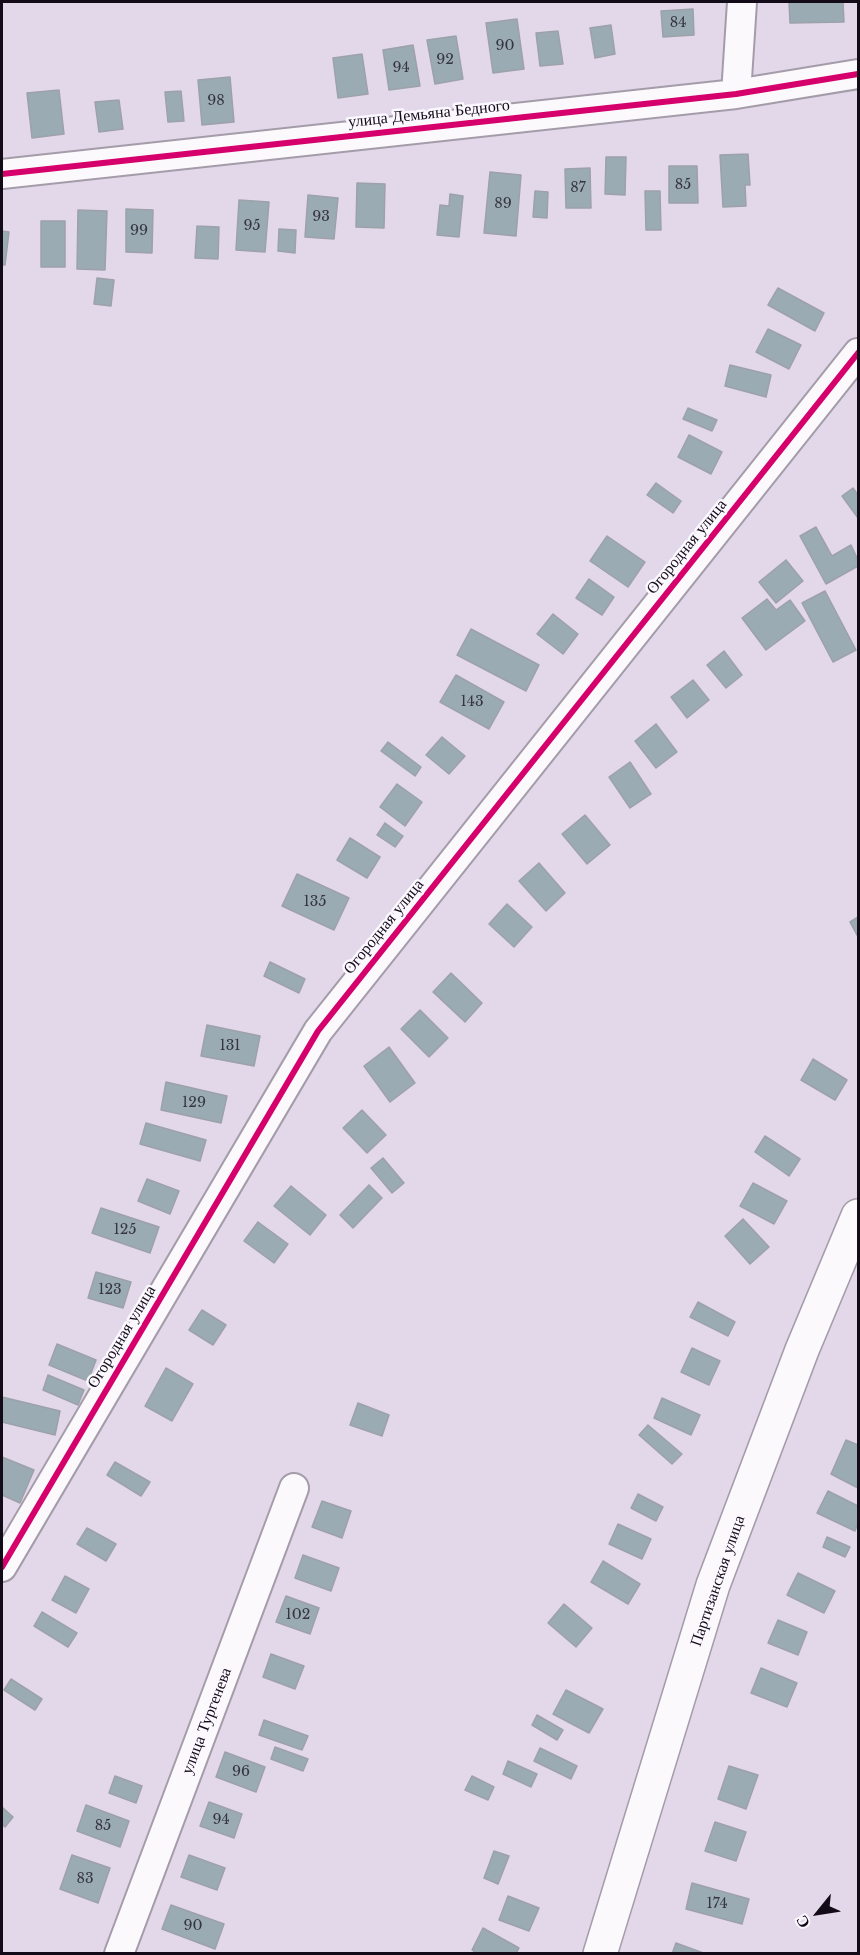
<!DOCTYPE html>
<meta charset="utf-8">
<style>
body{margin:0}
#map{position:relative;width:860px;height:1955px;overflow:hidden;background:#e3d8ea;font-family:"Libre Baskerville",serif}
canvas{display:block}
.frame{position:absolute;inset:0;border:3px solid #130c18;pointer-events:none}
.north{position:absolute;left:788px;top:1883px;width:60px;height:60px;-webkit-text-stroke:4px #fcf8ff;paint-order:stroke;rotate:240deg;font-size:16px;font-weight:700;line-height:24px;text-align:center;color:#130c18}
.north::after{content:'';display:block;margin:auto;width:21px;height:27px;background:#130c18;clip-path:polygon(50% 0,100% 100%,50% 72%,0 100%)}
</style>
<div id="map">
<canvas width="860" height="1955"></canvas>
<div class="frame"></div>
<div class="north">С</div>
</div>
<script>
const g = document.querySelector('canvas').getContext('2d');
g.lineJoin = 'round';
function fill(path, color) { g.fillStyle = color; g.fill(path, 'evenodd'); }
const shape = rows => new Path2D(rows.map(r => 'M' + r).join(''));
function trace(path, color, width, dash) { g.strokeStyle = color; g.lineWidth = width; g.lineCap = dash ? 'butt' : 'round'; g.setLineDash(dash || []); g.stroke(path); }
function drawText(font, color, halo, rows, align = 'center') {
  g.font = font + ' "Libre Baskerville",serif'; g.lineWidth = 5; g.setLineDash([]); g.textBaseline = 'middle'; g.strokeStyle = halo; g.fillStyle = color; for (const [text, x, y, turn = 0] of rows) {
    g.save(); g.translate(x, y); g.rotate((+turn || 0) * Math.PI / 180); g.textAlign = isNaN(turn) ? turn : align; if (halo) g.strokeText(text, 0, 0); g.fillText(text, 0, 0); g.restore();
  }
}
const building = shape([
 [789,2,843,2,844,22,790,23,789,2],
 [693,9,694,35,663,37,661,11,693,9],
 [517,19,524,69,493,73,486,23,517,19],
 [611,25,615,54,595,58,590,28,611,25],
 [558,31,563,64,540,66,536,33,558,31],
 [456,36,463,79,435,84,427,40,456,36],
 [413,45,420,86,389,90,383,50,413,45],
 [362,54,368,94,338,98,333,58,362,54],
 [230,77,234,122,202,125,198,80,230,77],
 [59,90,64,134,32,138,27,93,59,90],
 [181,91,184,121,168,122,165,92,181,91],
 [119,100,123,129,99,132,95,102,119,100],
 [748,154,750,185,745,185,746,206,723,207,720,155,748,154],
 [606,157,626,157,625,195,605,194,606,157],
 [669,166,697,166,698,203,669,203,669,166],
 [590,168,591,208,566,208,565,169,590,168],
 [490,172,521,175,516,236,484,233,490,172],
 [357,183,385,184,384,228,356,227,357,183],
 [535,191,548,192,547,218,533,217,535,191],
 [645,191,660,191,661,230,646,230,645,191],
 [450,194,463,196,459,237,437,235,440,205,449,206,450,194],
 [308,195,338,198,334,239,305,237,308,195],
 [239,200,269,202,265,252,236,250,239,200],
 [126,209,153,210,152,253,126,252,126,209],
 [78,210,107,211,105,270,77,269,78,210],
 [41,221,65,221,65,267,41,267,41,221],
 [197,226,219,227,218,259,195,258,197,226],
 [279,229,296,230,295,253,278,251,279,229],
 [2,231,9,232,5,265,2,265,2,231],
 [97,278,114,280,111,306,94,304,97,278],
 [778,288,824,313,815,331,768,305,778,288],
 [768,329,801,345,789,369,756,352,768,329],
 [730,365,771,375,766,397,725,386,730,365],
 [688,408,717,420,712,431,683,419,688,408],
 [689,435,722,452,711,474,678,457,689,435],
 [656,483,681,501,673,513,647,495,656,483],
 [853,488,858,495,858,518,842,496,853,488],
 [816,527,832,556,851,545,858,560,858,566,826,584,800,536,816,527],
 [607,536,645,562,628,587,590,561,607,536],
 [786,560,803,581,776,603,759,582,786,560],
 [589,579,614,597,602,615,576,598,589,579],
 [825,591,856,650,833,662,802,603,825,591],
 [767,599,776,610,790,600,805,621,766,650,742,618,767,599],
 [553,614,578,634,563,654,537,634,553,614],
 [471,629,539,665,526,691,457,655,471,629],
 [724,651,742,675,726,688,707,665,724,651],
 [456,675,504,702,489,729,440,702,456,675],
 [693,680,709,700,687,718,671,697,693,680],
 [656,724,677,752,656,768,635,741,656,724],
 [442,737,465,756,449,774,426,755,442,737],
 [388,742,421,767,415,776,381,751,388,742],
 [630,762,651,794,630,808,609,777,630,762],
 [397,784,422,802,405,826,380,807,397,784],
 [585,815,610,845,587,864,562,834,585,815],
 [385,823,403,836,395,847,377,835,385,823],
 [350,838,380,857,367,878,337,860,350,838],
 [539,863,565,893,546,911,519,881,539,863],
 [297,874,349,898,334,930,282,906,297,874],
 [507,904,532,927,514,947,489,924,507,904],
 [858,917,858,937,850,922,858,917],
 [270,962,305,979,299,993,264,976,270,962],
 [451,973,482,1003,465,1022,433,992,451,973],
 [420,1010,448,1038,429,1057,401,1029,420,1010],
 [207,1025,260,1036,254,1066,201,1056,207,1025],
 [389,1047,415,1083,390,1102,364,1066,389,1047],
 [813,1059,847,1080,835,1100,801,1080,813,1059],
 [166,1082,227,1096,221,1123,161,1110,166,1082],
 [362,1110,386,1135,367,1153,343,1128,362,1110],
 [146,1123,206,1140,200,1161,140,1144,146,1123],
 [765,1136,800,1159,789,1176,755,1152,765,1136],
 [383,1158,404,1183,392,1193,371,1168,383,1158],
 [147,1179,179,1191,170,1214,138,1201,147,1179],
 [753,1183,787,1201,774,1224,740,1206,753,1183],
 [369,1185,382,1198,353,1228,340,1215,369,1185],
 [291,1186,326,1215,310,1235,274,1206,291,1186],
 [101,1208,159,1227,150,1253,92,1233,101,1208],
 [743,1219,769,1247,750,1264,725,1236,743,1219],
 [258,1222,288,1244,274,1263,244,1241,258,1222],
 [96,1272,131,1282,123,1308,88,1298,96,1272],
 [698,1302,735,1322,728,1336,690,1317,698,1302],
 [202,1310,226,1325,213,1345,189,1330,202,1310],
 [57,1344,96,1360,88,1381,49,1365,57,1344],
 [692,1348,720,1361,709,1385,681,1372,692,1348],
 [166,1368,193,1384,172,1421,145,1406,166,1368],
 [48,1375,84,1390,78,1405,43,1390,48,1375],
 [2,1397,60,1411,55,1435,2,1422,2,1397],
 [662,1398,700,1415,691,1435,654,1418,662,1398],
 [358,1403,389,1415,382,1436,350,1425,358,1403],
 [648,1425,682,1454,672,1464,639,1435,648,1425],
 [846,1440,858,1445,858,1488,831,1474,846,1440],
 [2,1457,34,1470,20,1503,2,1495,2,1457],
 [115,1462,150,1482,141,1496,107,1475,115,1462],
 [828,1491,858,1506,858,1523,855,1531,817,1513,828,1491],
 [638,1494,663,1507,656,1521,631,1508,638,1494],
 [322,1501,351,1511,342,1538,312,1527,322,1501],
 [618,1524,651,1539,642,1559,609,1544,618,1524],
 [87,1528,116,1544,106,1561,77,1544,87,1528],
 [827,1537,850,1547,845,1557,823,1547,827,1537],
 [303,1555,339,1568,331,1591,295,1578,303,1555],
 [603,1561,640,1584,628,1604,591,1582,603,1561],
 [798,1573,835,1591,824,1613,787,1595,798,1573],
 [65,1576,89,1589,76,1613,52,1600,65,1576],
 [286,1596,319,1608,310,1634,276,1622,286,1596],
 [564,1604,592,1628,576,1647,548,1623,564,1604],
 [42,1612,77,1633,68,1647,34,1626,42,1612],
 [778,1620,807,1632,798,1655,768,1643,778,1620],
 [271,1654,304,1666,295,1689,263,1677,271,1654],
 [761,1668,797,1683,787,1707,751,1693,761,1668],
 [11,1679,42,1699,35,1710,4,1690,11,1679],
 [566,1690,603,1709,589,1733,553,1714,566,1690],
 [537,1715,563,1730,557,1740,532,1725,537,1715],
 [264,1720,308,1736,302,1750,259,1735,264,1720],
 [275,1747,308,1759,303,1771,271,1759,275,1747],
 [540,1748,577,1766,571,1779,534,1761,540,1748],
 [225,1752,265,1767,256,1792,216,1777,225,1752],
 [508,1761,537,1774,531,1787,503,1774,508,1761],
 [729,1766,758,1775,746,1809,718,1799,729,1766],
 [115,1776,142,1786,136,1803,109,1793,115,1776],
 [472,1776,494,1787,488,1800,465,1790,472,1776],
 [209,1802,242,1814,234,1838,200,1826,209,1802],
 [86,1805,129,1821,120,1847,77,1831,86,1805],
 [2,1807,13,1817,5,1827,2,1824,2,1807],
 [715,1822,746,1832,736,1861,705,1851,715,1822],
 [494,1851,509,1856,498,1884,484,1878,494,1851],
 [72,1855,110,1868,98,1903,60,1889,72,1855],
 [189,1855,225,1868,217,1890,181,1877,189,1855],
 [692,1883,749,1899,742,1924,686,1909,692,1883],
 [508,1896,539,1908,529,1931,499,1920,508,1896],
 [171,1905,224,1924,215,1949,162,1929,171,1905],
 [483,1928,519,1948,516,1954,478,1954,472,1950,483,1928],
 [676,1943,706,1954,672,1954,676,1943]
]);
const minor = shape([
 [736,94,742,2],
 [2,174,736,94,858,74],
 [2,1567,318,1031,858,353],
 [119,1954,294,1488]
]);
const tertiary = shape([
 [600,1954,713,1585,802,1350,858,1216]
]);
const cycleway = shape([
 [2,174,736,94,858,74],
 [2,1567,318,1031,858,353]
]);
const numberNames = [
 ["84",678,23],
 ["90",505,46],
 ["92",445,60],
 ["94",401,68],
 ["98",216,101],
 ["85",683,185],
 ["87",578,188],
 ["89",503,204],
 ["93",321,217],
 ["95",252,226],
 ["99",139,231],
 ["143",472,702],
 ["135",315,902],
 ["131",230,1046],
 ["129",194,1103],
 ["125",125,1230],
 ["123",110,1290],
 ["102",298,1615],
 ["96",241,1772],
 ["94",221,1820],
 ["85",103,1826],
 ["83",85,1879],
 ["174",717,1904],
 ["90",193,1926]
];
const streetNames = [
 ["улица Демьяна Бедного",429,114,-6],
 ["Огородная улица",687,547,-51],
 ["Огородная улица",384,927,-51],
 ["Огородная улица",122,1337,-59],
 ["Партизанская улица",718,1581,-71],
 ["улица Тургенева",207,1721,-69]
];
fill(building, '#9aabb3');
trace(building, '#9da1a9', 1.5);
trace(minor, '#a49ca9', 32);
trace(tertiary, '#a49ca9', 36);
trace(minor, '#fbf9fc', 28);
trace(tertiary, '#fbf9fc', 33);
trace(cycleway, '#d6006c', 6);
drawText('14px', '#35343f', null, numberNames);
drawText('16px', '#130c18', '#fcf8ff', streetNames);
</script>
